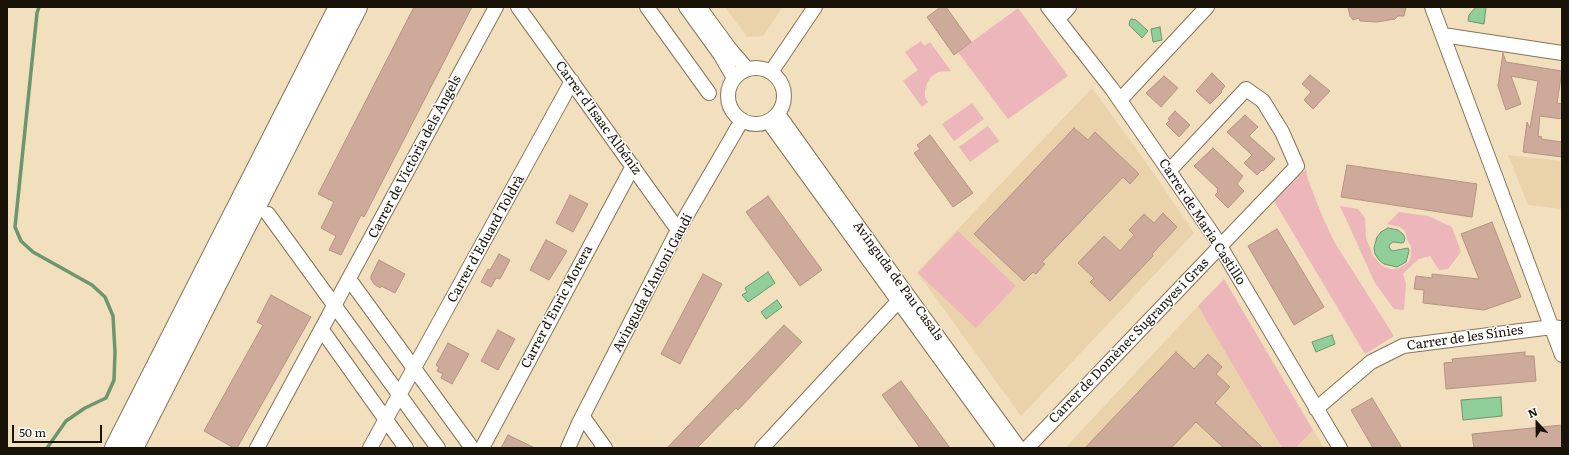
<!DOCTYPE html>
<meta charset="utf-8">
<style>
body{margin:0}
#map{position:relative;width:1569px;height:455px;overflow:hidden;background:#f2dfbe;font-family:Literata,serif}
canvas{display:block}
.frame{position:absolute;inset:0;border:8px solid #191207;pointer-events:none}
.north{position:absolute;left:1517px;top:403px;width:40px;height:40px;-webkit-text-stroke:3px #fff;paint-order:stroke;rotate:338deg;font-size:11px;font-weight:700;line-height:16px;text-align:center;color:#191207}
.north::after{content:'';display:block;margin:auto;width:14px;height:18px;background:#191207;clip-path:polygon(50% 0,100% 100%,50% 72%,0 100%)}
.scale{position:absolute;left:12px;top:425px;width:90px;height:18px;box-sizing:border-box;border:2px solid #191207;border-top:0;padding-left:5px;font-size:12px;line-height:14px;white-space:nowrap;color:#191207;-webkit-text-stroke:3px #fff;paint-order:stroke}
</style>
<div id="map">
<canvas width="1569" height="455"></canvas>
<div class="frame"></div>
<div class="north">N</div>
<div class="scale">50 m</div>
</div>
<script>
const g = document.querySelector('canvas').getContext('2d');
g.lineJoin = 'round';
function fill(path, color) { g.fillStyle = color; g.fill(path, 'evenodd'); }
const shape = rows => new Path2D(rows.map(r => 'M' + r).join(''));
function trace(path, color, width, dash) { g.strokeStyle = color; g.lineWidth = width; g.lineCap = dash ? 'butt' : 'round'; g.setLineDash(dash || []); g.stroke(path); }
function drawText(font, color, halo, rows, align = 'center') {
  g.font = font + ' Literata,serif'; g.lineWidth = 3; g.setLineDash([]); g.textBaseline = 'middle'; g.strokeStyle = halo; g.fillStyle = color; for (const [text, x, y, turn = 0] of rows) {
    g.save(); g.translate(x, y); g.rotate((+turn || 0) * Math.PI / 180); g.textAlign = isNaN(turn) ? turn : align; if (halo) g.strokeText(text, 0, 0); g.fillText(text, 0, 0); g.restore();
  }
}
const built = shape([
 [725,7,783,7,763,36,747,37],
 [1092,88,1153,172,1194,233,1021,416,917,272],
 [1508,155,1562,161,1562,209,1528,205],
 [1198,306,1282,448,1065,448],
 [1313,430,1324,448,1296,448]
]);
const green = shape([
 [1018,8,1068,76,1008,119,958,52],
 [921,41,924,46,930,42,951,71,938,72,931,77,927,83,925,91,925,98,928,102,922,107,903,81,918,70,905,52],
 [972,103,984,119,954,141,942,124],
 [988,126,999,141,970,162,959,147],
 [1306,169,1308,180,1323,218,1335,243,1394,336,1365,354,1274,201],
 [1340,206,1358,209,1365,218,1366,238,1373,256,1382,266,1391,269,1399,268,1409,262,1411,257,1411,246,1408,242,1405,231,1400,227,1387,224,1399,212,1428,216,1452,227,1461,252,1448,269,1439,270,1430,256,1419,259,1413,264,1403,274,1406,283,1404,310,1394,309,1375,283],
 [958,231,1016,286,976,328,918,273],
 [1224,279,1313,430,1296,448,1282,448,1198,306]
]);
const water = shape([
 [1476,7,1486,7,1484,24,1468,21,1469,15,1476,7],
 [1132,19,1134,20,1135,19,1148,31,1142,38,1129,25,1130,20,1132,19],
 [1160,27,1162,40,1153,42,1151,29,1160,27],
 [1388,228,1398,230,1403,234,1405,238,1404,242,1402,243,1393,242,1390,244,1389,247,1392,251,1408,248,1409,251,1406,262,1397,267,1384,264,1379,260,1375,254,1374,248,1377,237,1381,232,1388,228],
 [768,272,775,283,748,302,742,295,747,292,745,288,768,272],
 [777,300,782,307,766,319,761,312,777,300],
 [1332,335,1335,344,1316,352,1312,342,1332,335],
 [1501,397,1502,416,1463,420,1461,400,1501,397]
]);
const stream = shape([
 [39,7,37,13,15,227,21,241,33,252,92,285,105,297,113,316,115,352,114,380,106,398,85,408,66,421,47,448]
]);
const building = shape([
 [414,7,472,7,364,217,361,215,341,255,329,250,336,236,321,228,334,202,318,194,414,7],
 [941,7,946,7,971,42,954,55,927,17,941,7],
 [1348,7,1406,7,1404,16,1398,16,1395,19,1377,22,1360,21,1359,18,1353,20,1350,16,1348,7],
 [1503,53,1506,62,1562,71,1557,103,1562,104,1562,119,1540,116,1538,136,1542,137,1541,139,1562,142,1562,157,1523,152,1527,122,1530,128,1538,81,1511,76,1521,104,1506,110,1498,86,1503,53],
 [1212,73,1225,86,1221,91,1222,92,1210,104,1196,91,1212,73],
 [1310,75,1330,91,1313,109,1304,100,1311,92,1302,84,1310,75],
 [1164,76,1178,88,1161,107,1146,93,1164,76],
 [1175,111,1190,125,1179,137,1166,124,1170,120,1168,119,1175,111],
 [1245,115,1258,127,1249,136,1275,159,1263,171,1262,170,1257,175,1244,163,1252,155,1227,132,1245,115],
 [1074,128,1088,140,1095,132,1139,174,1130,184,1123,177,1042,262,1045,264,1036,274,1033,272,1024,281,974,234,1074,128],
 [930,135,973,193,953,207,914,153,920,149,917,145,930,135],
 [1213,148,1243,176,1237,184,1244,191,1228,208,1215,195,1218,192,1217,191,1218,189,1194,166,1213,148],
 [1347,165,1477,184,1472,217,1341,197,1347,165],
 [570,195,588,204,573,232,556,223,570,195],
 [768,196,822,270,800,286,746,212,768,196],
 [1163,213,1177,227,1152,254,1153,256,1110,301,1090,282,1094,278,1078,263,1104,236,1120,251,1134,235,1129,230,1144,214,1154,223,1163,213],
 [1492,222,1521,297,1484,310,1423,303,1424,290,1414,289,1416,276,1432,278,1432,274,1479,279,1461,234,1492,222],
 [1277,229,1324,307,1294,325,1248,246,1277,229],
 [546,240,567,251,549,280,530,270,546,240],
 [499,254,510,260,500,279,496,278,491,287,481,282,488,269,490,270,499,254],
 [379,260,405,274,395,293,381,286,380,288,374,284,371,279,371,276,379,260],
 [703,274,722,284,680,364,661,354,703,274],
 [271,295,311,317,237,448,234,448,204,431,263,325,257,322,271,295],
 [784,325,802,342,738,410,736,408,697,448,667,448,784,325],
 [498,330,515,339,498,370,481,361,498,330],
 [448,343,469,354,452,384,441,378,443,374,437,371,439,367,436,365,448,343],
 [1176,352,1194,369,1208,354,1222,367,1216,374,1230,387,1215,403,1263,448,1224,448,1196,422,1171,448,1085,448,1176,352],
 [1525,352,1525,356,1534,356,1536,381,1446,389,1444,363,1453,362,1452,359,1525,352],
 [901,381,950,448,920,448,882,395,901,381],
 [1372,398,1402,448,1373,448,1351,410,1372,398],
 [1562,425,1562,448,1474,448,1472,434,1562,425],
 [508,435,535,448,501,448,508,435]
]);
const street = shape([
 [518,7,678,230],
 [647,7,709,93],
 [686,7,720,54,734,78],
 [699,7,729,48,747,69],
 [1048,7,1112,89,1214,236,1340,448],
 [1432,7,1562,355],
 [1058,19,1069,7],
 [1443,35,1562,53],
 '728 96a28 28 0 1 1 56 0a28 28 0 1 1-56 0Z',
 [771,72,815,7],
 [1120,100,1207,7],
 [778,114,906,293,1019,448],
 [768,121,1005,448],
 [268,214,438,448],
 [349,279,472,448],
 [322,330,406,448],
 [1316,409,1371,362,1403,346,1552,327,1560,328],
 [583,417,605,448],
 [257,448,496,7],
 [370,448,572,81],
 [482,448,633,166],
 [568,448,579,423,678,230,742,120],
 [762,448,904,295],
 [1027,448,1297,166,1282,132,1263,101,1246,89,1169,171]
]);
const secondary = shape([
 [115,448,339,7],
 [133,448,357,7]
]);
const streetNames = [
 ["Carrer d'Isaac Albéniz",598,118,54],
 ["Carrer de Victòria dels Àngels",415,157,-62],
 ["Carrer de Maria Castillo",1202,222,57],
 ["Carrer d'Eduard Toldrà",486,239,-61],
 ["Avinguda de Pau Casals",898,281,54],
 ["Avinguda d'Antoni Gaudí",653,283,-62],
 ["Carrer d'Enric Morera",557,307,-62],
 ["Carrer de les Sínies",1465,338,-8],
 ["Carrer de Domènec Sugranyes i Gras",1129,341,-46]
];
fill(built, '#ead3ab');
fill(green, '#ecb6bb');
fill(water, '#90ce9a');
trace(water, '#6c966e', 1);
trace(stream, '#6c966e', 3.5);
fill(building, '#cdaa99');
trace(building, '#b59382', 1);
trace(street, '#867557', 16);
trace(secondary, '#867557', 22);
trace(street, '#fff', 14);
trace(secondary, '#fff', 20);
drawText('13px', '#191207', '#fff', streetNames);
</script>
